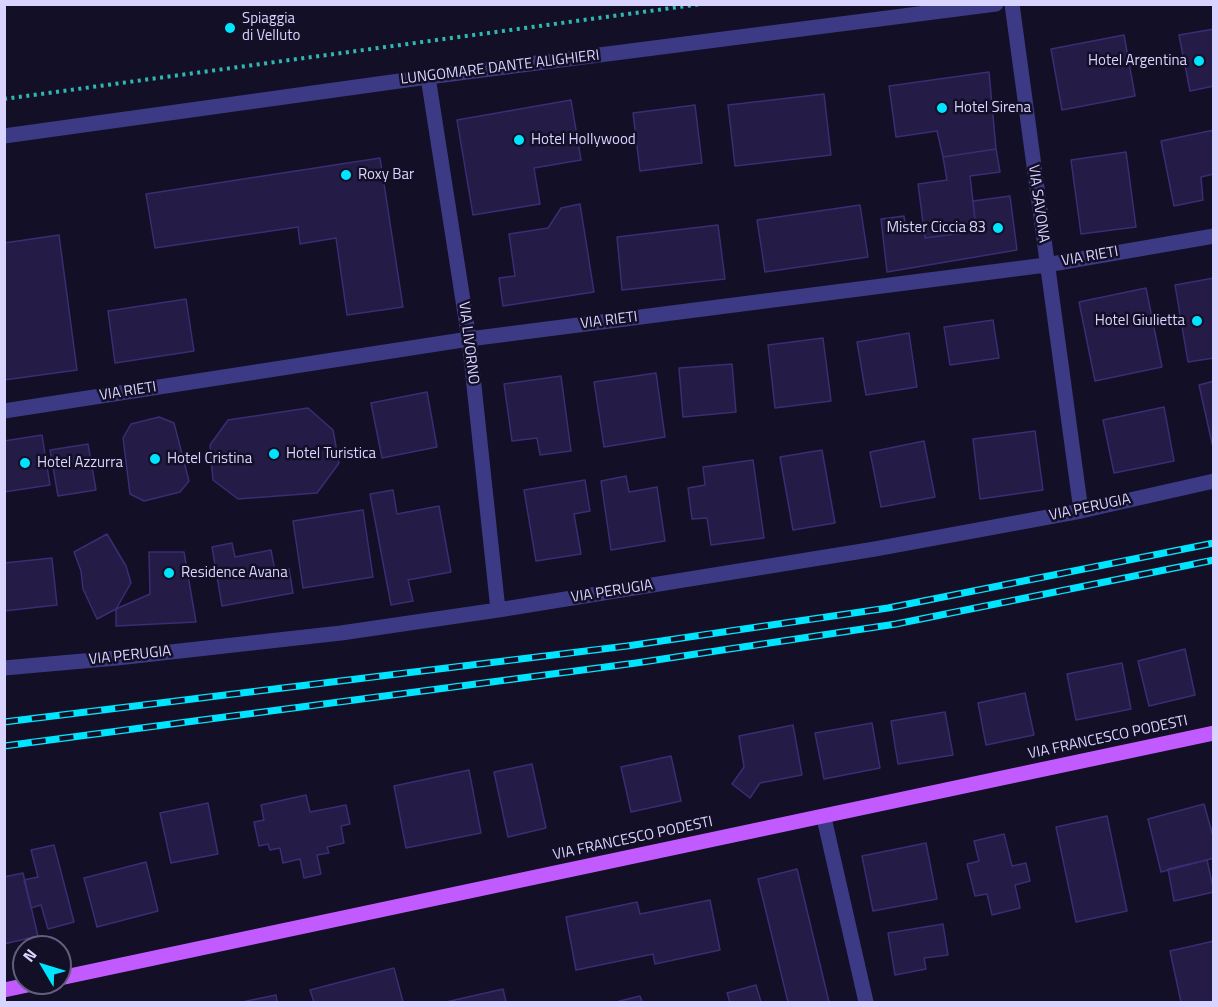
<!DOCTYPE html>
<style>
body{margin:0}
#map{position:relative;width:1218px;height:1007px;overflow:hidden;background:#130f26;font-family:"Titillium Web",sans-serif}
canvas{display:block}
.frame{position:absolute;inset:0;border:6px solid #d9d4ff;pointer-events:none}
.north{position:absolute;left:12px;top:935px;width:60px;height:60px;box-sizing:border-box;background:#130f26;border:2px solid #625e7d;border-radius:50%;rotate:308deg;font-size:16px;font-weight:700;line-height:24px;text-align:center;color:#d9d4ff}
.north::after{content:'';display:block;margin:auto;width:21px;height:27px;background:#00e5ff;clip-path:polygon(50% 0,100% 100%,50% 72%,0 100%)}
</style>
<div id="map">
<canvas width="1218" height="1007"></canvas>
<div class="frame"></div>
<div class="north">N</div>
</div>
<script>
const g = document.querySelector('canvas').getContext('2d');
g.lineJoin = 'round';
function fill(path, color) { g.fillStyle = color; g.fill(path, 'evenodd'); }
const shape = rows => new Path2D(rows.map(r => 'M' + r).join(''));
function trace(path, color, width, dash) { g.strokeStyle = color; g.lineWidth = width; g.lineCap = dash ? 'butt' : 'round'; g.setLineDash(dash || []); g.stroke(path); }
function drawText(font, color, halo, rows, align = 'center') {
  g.font = font + ' "Titillium Web",sans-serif'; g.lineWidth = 5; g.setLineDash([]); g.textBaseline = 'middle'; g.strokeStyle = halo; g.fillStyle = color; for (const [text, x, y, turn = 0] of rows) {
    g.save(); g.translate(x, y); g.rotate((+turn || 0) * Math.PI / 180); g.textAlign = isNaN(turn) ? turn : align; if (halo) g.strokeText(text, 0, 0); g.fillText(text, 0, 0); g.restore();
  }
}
const building = shape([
 [1214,29,1214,86,1190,91,1179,35,1214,29],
 [1124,35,1135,96,1062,110,1051,49,1124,35],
 [989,72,996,149,943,157,937,131,896,137,889,86,989,72],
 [824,94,831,155,735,166,728,105,824,94],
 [571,100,581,160,534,168,540,204,473,215,457,120,571,100],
 [695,105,702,163,640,171,633,113,695,105],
 [1214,130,1214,174,1201,177,1203,200,1174,206,1161,141,1214,130],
 [996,149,1000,172,970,176,975,219,970,228,964,233,925,238,918,184,947,180,943,157,996,149],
 [1126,152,1136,227,1081,234,1071,160,1126,152],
 [380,158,403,307,347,315,336,238,300,244,298,227,155,248,146,194,380,158],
 [1010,196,1017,250,887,272,881,219,904,216,906,229,924,224,925,238,964,233,970,228,975,219,973,201,1010,196],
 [580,204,594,292,503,306,499,278,515,276,509,234,548,228,561,208,580,204],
 [860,205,868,257,765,272,757,220,860,205],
 [718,225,725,279,622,290,617,237,718,225],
 [59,235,77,370,4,380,4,243,59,235],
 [1214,278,1214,358,1188,362,1175,285,1214,278],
 [1146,288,1162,367,1095,381,1079,302,1146,288],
 [186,299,194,351,115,363,108,311,186,299],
 [993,320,999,358,950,365,944,327,993,320],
 [909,333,917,387,866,395,857,342,909,333],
 [823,338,831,401,775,408,768,345,823,338],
 [732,364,736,412,683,417,679,368,732,364],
 [656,373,665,437,604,447,594,382,656,373],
 [561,376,571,451,540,455,537,438,512,441,504,384,561,376],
 [1214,381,1214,452,1199,385,1214,381],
 [427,392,437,447,382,458,371,403,427,392],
 [1164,407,1174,461,1114,473,1103,420,1164,407],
 [308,408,333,430,339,463,317,493,238,499,213,480,210,445,228,420,308,408],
 [159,417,174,423,189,481,180,492,144,501,130,494,123,438,131,424,159,417],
 [1035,431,1043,490,980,499,973,439,1035,431],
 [42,435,50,485,4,492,4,441,42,435],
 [924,441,935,497,881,507,870,452,924,441],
 [88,444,96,490,58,496,50,450,88,444],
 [822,450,835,523,793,530,780,457,822,450],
 [753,460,764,538,711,545,707,518,692,519,688,488,705,485,703,467,753,460],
 [626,476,629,492,657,487,665,541,611,550,601,481,626,476],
 [585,480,590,511,574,514,581,554,536,561,524,490,585,480],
 [393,490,397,514,439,506,451,572,408,580,413,601,391,605,370,494,393,490],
 [363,510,373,577,303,588,293,521,363,510],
 [107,534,126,566,131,583,116,609,97,619,83,589,81,571,74,552,107,534],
 [232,543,235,557,271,550,275,571,289,569,293,593,222,606,212,547,232,543],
 [149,552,184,552,196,622,116,626,116,609,150,594,149,552],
 [52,558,57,605,4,611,4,563,52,558],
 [1185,649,1195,695,1149,706,1138,661,1185,649],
 [1122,663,1131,709,1076,720,1067,674,1122,663],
 [1025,693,1034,735,986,745,978,703,1025,693],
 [945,712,953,755,898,764,891,721,945,712],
 [872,723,880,768,824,779,815,733,872,723],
 [793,725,802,775,760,783,750,798,732,784,744,767,739,736,793,725],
 [671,756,681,801,631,812,621,767,671,756],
 [532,764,546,828,508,837,494,772,532,764],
 [469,770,481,833,406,848,394,786,469,770],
 [306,795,310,812,346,805,350,824,341,826,344,843,327,847,329,853,317,855,321,874,304,878,300,859,283,863,280,848,270,850,268,844,259,846,254,822,264,820,261,805,306,795],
 [208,803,218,854,171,863,160,813,208,803],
 [1204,804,1214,840,1214,858,1161,872,1148,819,1204,804],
 [1107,816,1127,911,1076,922,1056,827,1107,816],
 [1004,834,1012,866,1026,863,1030,881,1015,885,1020,908,992,915,987,894,975,896,967,864,979,861,974,841,1004,834],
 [926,843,937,899,873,911,862,856,926,843],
 [54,845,74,922,48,929,41,905,31,908,24,880,38,877,31,850,54,845],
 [1207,860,1214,892,1174,901,1168,869,1207,860],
 [146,862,158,911,97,927,84,878,146,862],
 [797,869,829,1002,788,1002,758,879,797,869],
 [23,873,38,936,4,944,4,877,23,873],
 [710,900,720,950,655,964,653,954,576,970,566,917,637,902,640,914,710,900],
 [943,924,948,955,924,958,926,969,895,975,888,933,943,924],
 [1214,941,1214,1002,1181,1002,1170,951,1214,941],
 [394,968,403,1002,314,1002,310,990,394,968],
 [756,985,761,1002,730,1002,727,993,756,985],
 [503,989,506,1002,446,1002,503,989],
 [276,995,277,1002,242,1002,276,995],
 [640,996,642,1002,616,1002,640,996]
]);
const path = shape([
 [4,99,701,4]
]);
const minor = shape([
 [1012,4,1081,511],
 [428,77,469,339,498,610],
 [4,136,428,77,996,4],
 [4,411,469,339,1046,265,1214,236],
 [4,668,117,658,341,633,498,610,875,549,1081,511,1214,481],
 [824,818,866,1002]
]);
const major = shape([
 [60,978,1214,733],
 [4,990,37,983]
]);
const rail = shape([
 [4,722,627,646,888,608,1214,543],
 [4,746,636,663,896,624,1214,560]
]);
const markers = [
 [230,28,6,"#00e5ff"],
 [1199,61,6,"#00e5ff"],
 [942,108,6,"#00e5ff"],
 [519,140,6,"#00e5ff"],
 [346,175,6,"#00e5ff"],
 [998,228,6,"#00e5ff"],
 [1197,321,6,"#00e5ff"],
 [274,454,6,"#00e5ff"],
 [155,459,6,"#00e5ff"],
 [25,463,6,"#00e5ff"],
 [169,573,6,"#00e5ff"]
];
const poiNames = [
 ["Spiaggia",242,19],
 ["di Velluto",242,36],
 ["Hotel Argentina",1187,61,"right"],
 ["Hotel Sirena",954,108],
 ["Hotel Hollywood",531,140],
 ["Roxy Bar",358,175],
 ["Mister Ciccia 83",986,228,"right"],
 ["Hotel Giulietta",1185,321,"right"],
 ["Hotel Turistica",286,454],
 ["Hotel Cristina",167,459],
 ["Hotel Azzurra",37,463],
 ["Residence Avana",181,573]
];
const streetNames = [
 ["LUNGOMARE DANTE ALIGHIERI",500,68,-7],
 ["VIA SAVONA",1038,204,82],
 ["VIA RIETI",1090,257,-10],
 ["VIA RIETI",609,321,-7],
 ["VIA LIVORNO",468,343,83],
 ["VIA RIETI",128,392,-9],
 ["VIA PERUGIA",1090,508,-12],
 ["VIA PERUGIA",612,592,-9],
 ["VIA PERUGIA",130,656,-6],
 ["VIA FRANCESCO PODESTI",1108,738,-12],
 ["VIA FRANCESCO PODESTI",633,839,-12]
];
fill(building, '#241b47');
trace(building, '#3b2d73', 1.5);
trace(path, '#2fb8b0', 4, [3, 4.5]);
trace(minor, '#3d3a85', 15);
trace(major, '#c25bff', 15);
trace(rail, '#00e5ff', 7);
trace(rail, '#130f26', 4.5, [14]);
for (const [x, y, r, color] of markers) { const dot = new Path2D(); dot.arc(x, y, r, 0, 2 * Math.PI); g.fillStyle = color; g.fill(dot); trace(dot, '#130f26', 2); }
drawText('15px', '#d9d4ff', '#130f26', poiNames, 'left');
drawText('15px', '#d9d4ff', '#130f26', streetNames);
</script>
